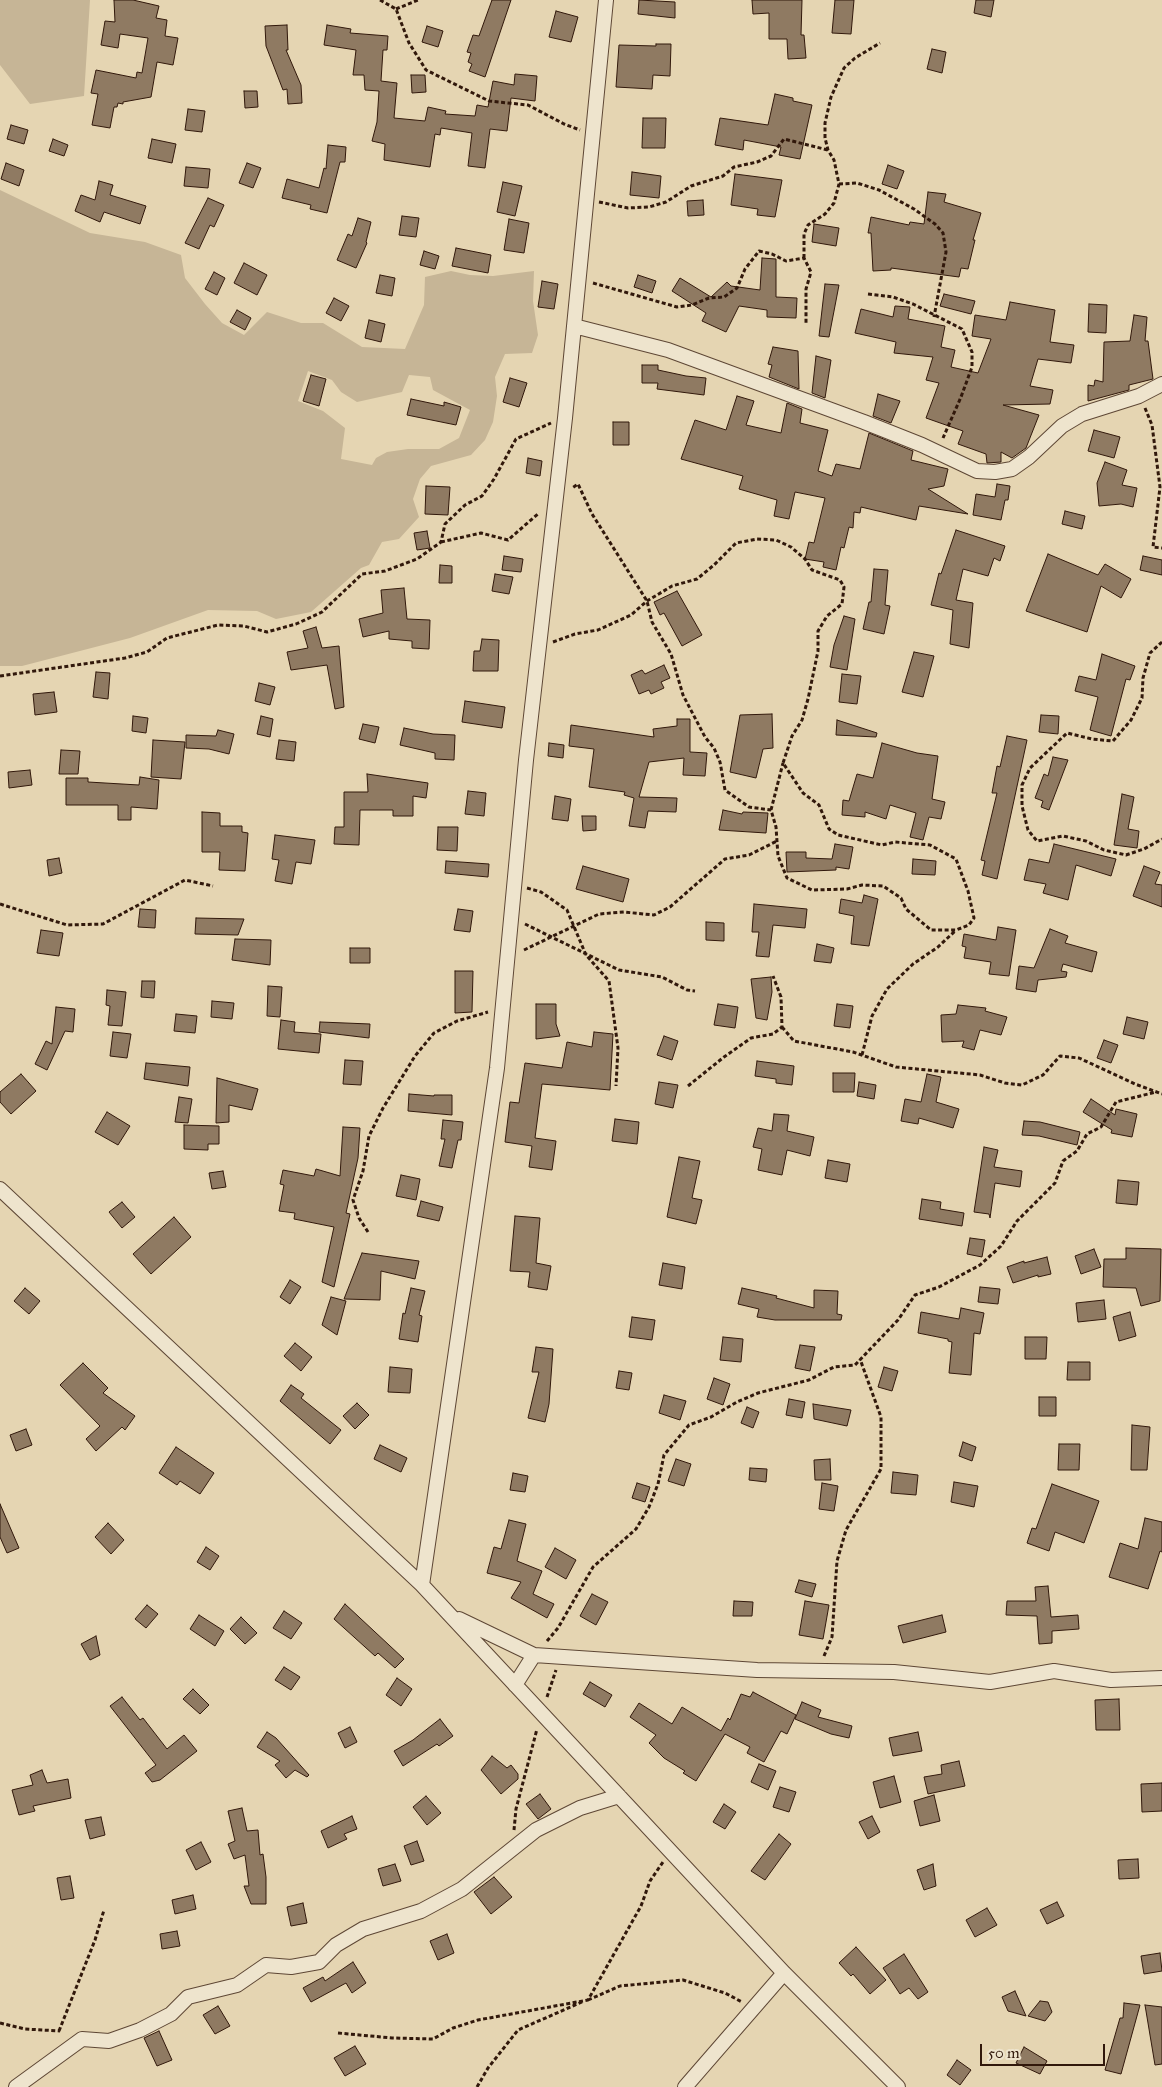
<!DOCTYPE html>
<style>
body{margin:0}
#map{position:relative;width:1162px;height:2087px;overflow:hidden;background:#e5d5b2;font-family:"IM FELL Great Primer",serif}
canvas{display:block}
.scale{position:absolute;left:980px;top:2044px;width:125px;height:22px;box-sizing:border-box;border:2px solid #31180b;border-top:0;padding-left:6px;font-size:15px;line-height:18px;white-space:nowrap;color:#31180b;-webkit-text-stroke:4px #eee4cd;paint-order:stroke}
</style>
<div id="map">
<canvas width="1162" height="2087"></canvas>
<div class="scale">50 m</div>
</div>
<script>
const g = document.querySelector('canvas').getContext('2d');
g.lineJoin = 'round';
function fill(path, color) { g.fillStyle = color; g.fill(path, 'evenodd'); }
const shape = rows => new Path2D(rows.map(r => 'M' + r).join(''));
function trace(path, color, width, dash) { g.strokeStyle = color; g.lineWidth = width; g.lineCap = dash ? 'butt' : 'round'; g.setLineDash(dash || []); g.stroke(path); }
const green = shape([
 [0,0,90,0,84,96,30,104,0,65],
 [0,190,90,233,145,242,181,255,185,278,205,304,222,323,244,335,267,312,301,323,323,323,362,347,405,349,424,305,425,277,451,271,470,275,493,276,534,271,533,301,538,335,532,353,505,354,495,377,497,396,493,422,485,440,471,455,431,466,420,479,413,499,419,517,399,539,382,542,369,565,361,568,311,612,276,619,257,611,208,610,130,638,22,666,0,666],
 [308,371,332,380,341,392,357,402,402,392,409,375,430,377,433,390,470,410,459,438,439,449,408,449,387,452,376,458,372,465,341,459,345,428,323,411,298,401]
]);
const building = shape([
 [114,0,133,0,159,6,156,18,167,20,165,36,178,38,173,65,157,62,151,97,123,102,123,104,118,103,117,107,114,107,110,128,92,125,98,94,91,93,96,70,136,78,137,72,142,73,148,38,120,34,118,48,101,45,105,21,115,22,114,0],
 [492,0,511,0,485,77,469,71,472,64,468,62,471,53,467,52,473,35,479,36,492,0],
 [639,0,675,2,675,18,638,14,639,0],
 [752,0,802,0,801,35,804,35,806,58,788,59,787,39,769,39,769,13,753,14,752,0],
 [835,0,854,0,851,34,832,33,835,0],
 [976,0,994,0,991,17,974,13,976,0],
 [556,11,578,17,571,42,549,37,556,11],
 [287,25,288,50,286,50,301,85,302,103,288,104,287,89,283,90,266,46,265,26,287,25],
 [327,25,351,29,350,33,388,36,387,50,383,50,381,81,397,83,394,118,425,121,428,107,446,111,445,114,475,116,477,105,488,107,493,81,514,85,515,74,537,76,535,101,511,98,507,131,490,129,485,168,468,166,472,133,441,128,440,135,435,134,430,167,384,160,385,144,372,141,377,122,379,91,365,90,364,75,353,75,356,50,324,45,327,25],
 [427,26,443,31,438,47,422,42,427,26],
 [656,44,671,44,670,76,653,75,652,89,616,87,619,45,656,46,656,44],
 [932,49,946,52,942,73,927,69,932,49],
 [411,75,425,75,426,92,412,93,411,75],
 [244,91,257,91,258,107,245,108,244,91],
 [775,94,793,98,793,101,812,105,800,159,779,155,781,147,744,140,743,150,715,145,720,118,768,125,775,94],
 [188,109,205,111,202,132,185,130,188,109],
 [643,118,666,118,665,148,642,148,643,118],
 [11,125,28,130,24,144,7,139,11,125],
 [53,139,68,145,64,156,49,151,53,139],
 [152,139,176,144,172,163,148,158,152,139],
 [328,145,346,147,345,162,340,162,327,213,310,209,311,205,282,198,287,179,319,188,324,168,326,169,328,145],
 [6,163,24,170,19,186,1,179,6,163],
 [247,163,261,168,253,188,239,183,247,163],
 [888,165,904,171,897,189,882,184,888,165],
 [186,167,210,169,208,188,184,186,186,167],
 [632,172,661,176,659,198,630,195,632,172],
 [735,174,782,180,775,217,757,215,758,209,731,205,735,174],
 [99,181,113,185,110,195,146,206,140,224,104,212,100,222,75,211,81,195,95,200,99,181],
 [503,182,522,186,515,216,497,212,503,182],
 [928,192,946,194,944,202,981,213,973,240,975,240,968,269,961,268,959,277,891,268,891,270,873,271,871,233,868,233,871,217,909,225,910,222,924,224,928,192],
 [208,198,224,205,214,227,210,225,199,249,185,243,208,198],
 [703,200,704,215,688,216,687,201,703,200],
 [402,216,419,218,416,237,399,235,402,216],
 [358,218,371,222,366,242,367,243,356,268,337,260,348,234,352,236,358,218],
 [509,219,529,223,524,253,504,250,509,219],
 [814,224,839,228,836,246,812,242,814,224],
 [456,248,491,255,488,273,452,266,456,248],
 [424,251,439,256,435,269,420,265,424,251],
 [762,258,776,259,776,297,797,298,796,318,767,317,767,310,739,306,726,332,702,321,706,313,672,291,680,278,711,297,727,282,731,286,760,290,762,258],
 [244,263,267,275,257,295,234,283,244,263],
 [214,272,225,278,217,295,205,289,214,272],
 [380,275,395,278,392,296,376,293,380,275],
 [638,275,656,281,652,293,634,287,638,275],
 [542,281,558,284,554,309,538,307,542,281],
 [825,284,839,285,829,337,819,336,825,284],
 [944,294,975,301,971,314,940,306,944,294],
 [334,298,349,306,341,321,326,313,334,298],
 [1010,302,1055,310,1050,342,1074,345,1071,363,1038,359,1030,386,1053,390,1050,404,1003,405,1039,415,1026,448,1012,458,1001,452,1001,462,987,463,986,454,958,444,963,431,926,418,939,383,926,380,933,357,894,353,896,342,855,333,861,309,893,317,895,306,910,307,908,319,945,326,941,347,955,350,951,367,978,373,991,339,972,336,975,315,1006,320,1010,302],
 [1089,304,1107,305,1106,333,1088,332,1089,304],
 [237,310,251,318,245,330,230,322,237,310],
 [1134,315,1147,317,1145,341,1148,341,1153,379,1129,385,1129,390,1088,401,1088,385,1094,386,1095,380,1103,382,1104,342,1130,341,1134,315],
 [369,320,385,324,381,342,365,338,369,320],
 [773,347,798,351,799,389,769,377,772,365,768,364,773,347],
 [816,356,831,360,825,398,812,393,816,356],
 [642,365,658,365,658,370,686,376,706,378,704,395,657,389,658,383,642,383,642,365],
 [311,375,326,379,319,406,303,401,311,375],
 [510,378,527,383,519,407,503,402,510,378],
 [878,394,900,401,891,423,873,416,878,394],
 [737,396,754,401,746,425,781,433,787,403,802,409,800,423,828,430,818,471,832,476,836,464,860,469,869,433,913,451,911,460,948,469,944,486,928,489,968,514,919,506,916,520,861,507,860,513,854,512,853,528,849,527,844,548,841,547,836,570,823,567,824,562,805,559,809,542,814,543,825,498,795,492,789,519,774,516,777,500,739,489,743,476,681,459,695,420,726,430,737,396],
 [411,399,444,406,444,402,461,407,456,425,407,415,411,399],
 [613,422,629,422,629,445,613,445,613,422],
 [1094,430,1120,437,1114,458,1088,451,1094,430],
 [528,458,542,461,540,476,526,473,528,458],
 [1105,462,1127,470,1122,485,1137,488,1133,507,1121,504,1099,506,1097,483,1105,462],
 [997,484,1010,486,1008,500,1005,500,1001,520,973,515,976,494,995,497,997,484],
 [426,486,450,487,448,515,425,514,426,486],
 [1065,511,1085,516,1082,529,1062,524,1065,511],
 [956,530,1005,546,1000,561,994,558,988,576,963,569,956,600,973,603,969,648,950,644,953,610,931,605,939,573,941,574,956,530],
 [427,531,430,548,417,550,414,533,427,531],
 [1048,554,1098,575,1105,564,1131,579,1121,598,1101,586,1087,632,1026,611,1048,554],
 [504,556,523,559,521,572,502,570,504,556],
 [1143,556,1162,560,1162,575,1140,570,1143,556],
 [440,565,452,566,452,583,439,583,440,565],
 [874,569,888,570,885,605,890,606,884,634,863,629,869,602,871,602,874,569],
 [495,574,513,577,509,594,492,591,495,574],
 [404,588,407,619,430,620,429,649,412,648,412,641,389,639,389,631,363,637,359,619,383,613,381,590,404,588],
 [677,591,702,635,682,646,664,613,660,615,654,602,677,591],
 [844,616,855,619,847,670,830,667,834,645,844,616],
 [316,627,322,648,339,646,344,707,335,709,327,665,291,670,287,652,308,648,303,631,316,627],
 [482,639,499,640,498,671,473,671,474,651,480,651,482,639],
 [914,652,934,656,923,697,902,692,914,652],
 [1102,654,1135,666,1130,680,1126,679,1111,736,1090,730,1098,697,1075,691,1079,676,1096,680,1102,654],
 [664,665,670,678,661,682,664,688,651,694,649,690,639,694,631,675,642,670,645,674,664,665],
 [96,672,110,673,108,699,93,697,96,672],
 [842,674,861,676,857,704,839,702,842,674],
 [259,683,275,687,270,705,255,701,259,683],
 [54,692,57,712,35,715,33,694,54,692],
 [465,701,505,707,502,728,462,722,465,701],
 [772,714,773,748,763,749,756,778,730,772,740,715,772,714],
 [1041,715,1059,716,1058,734,1039,732,1041,715],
 [133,716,148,718,146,733,132,731,133,716],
 [261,716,273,719,270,737,257,734,261,716],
 [677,719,690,719,690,752,707,753,705,776,683,775,684,758,649,762,639,797,677,798,676,812,648,811,645,828,629,826,634,798,624,795,625,792,589,787,594,749,569,746,571,725,654,737,653,729,677,726,677,719],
 [837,720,877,733,876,737,836,735,837,720],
 [363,724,379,727,375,743,359,739,363,724],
 [404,728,433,734,455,735,454,760,435,759,435,753,400,745,404,728],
 [218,730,234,734,229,754,209,749,186,748,186,735,216,736,218,730],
 [1007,736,1027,740,997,879,982,875,985,861,981,860,997,793,992,793,997,766,1000,767,1007,736],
 [153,740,185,742,181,779,151,777,153,740],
 [279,740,296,742,294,761,276,759,279,740],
 [549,743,564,745,563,758,548,756,549,743],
 [882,743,917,753,938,756,932,799,945,802,941,819,929,817,923,840,910,837,916,813,890,805,886,819,865,812,865,817,842,815,843,800,849,801,857,774,873,778,882,743],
 [61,750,80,751,78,774,59,774,61,750],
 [1053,757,1068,760,1049,810,1041,807,1043,801,1035,798,1044,774,1048,776,1053,757],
 [30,770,32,785,9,788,8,772,30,770],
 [367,774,428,783,426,798,413,796,413,816,393,816,393,810,360,810,359,845,334,844,335,827,344,827,344,792,368,792,367,774],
 [140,777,159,780,157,809,131,807,131,820,118,820,118,805,66,805,66,778,88,778,88,782,139,785,140,777],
 [468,791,486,793,484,816,465,814,468,791],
 [1122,794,1134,797,1128,829,1139,831,1137,848,1114,845,1122,794],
 [555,796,571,799,568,821,552,819,555,796],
 [723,810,742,814,743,812,768,813,766,833,719,830,723,810],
 [202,812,220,813,220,826,242,826,242,832,248,833,245,871,219,870,220,852,202,852,202,812],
 [582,816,596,816,596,830,583,831,582,816],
 [438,827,458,827,457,851,437,850,438,827],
 [275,835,315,840,311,864,296,862,292,884,275,881,279,860,272,859,275,835],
 [835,844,853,847,849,869,836,867,836,870,787,872,786,852,806,852,806,858,832,859,835,844],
 [1054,844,1116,859,1111,876,1076,865,1068,900,1043,893,1046,884,1024,880,1029,859,1049,863,1054,844],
 [59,858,62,873,49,876,47,860,59,858],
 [913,859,936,861,935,875,912,874,913,859],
 [446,861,489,864,488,877,445,873,446,861],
 [583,866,629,879,623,902,576,889,583,866],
 [1144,866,1160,872,1155,884,1162,885,1162,907,1133,896,1144,866],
 [864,895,878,899,869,946,851,944,854,916,839,913,841,899,862,903,864,895],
 [754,904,807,909,805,928,773,925,769,957,756,956,759,932,752,932,754,904],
 [140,909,156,910,155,928,138,927,140,909],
 [458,909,473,911,470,932,454,930,458,909],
 [196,918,244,919,238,935,195,934,196,918],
 [706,922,724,923,724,941,706,940,706,922],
 [998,927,1016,930,1009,976,989,974,991,962,964,958,966,947,962,946,964,934,996,940,998,927],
 [1050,929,1068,936,1065,943,1097,952,1092,972,1063,964,1061,971,1067,972,1066,977,1038,980,1036,992,1016,989,1019,966,1034,968,1050,929],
 [41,930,63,933,59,956,37,953,41,930],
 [235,939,271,940,270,965,232,960,235,939],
 [817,944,834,948,831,963,814,961,817,944],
 [350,948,370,948,370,963,350,963,350,948],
 [455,971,473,971,472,1012,455,1013,455,971],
 [771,977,772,992,767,1020,756,1018,751,979,771,977],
 [142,981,155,981,154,998,141,997,142,981],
 [268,986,282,987,280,1017,267,1016,268,986],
 [107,990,126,992,122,1026,108,1025,110,1006,106,1005,107,990],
 [212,1001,234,1003,232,1019,211,1017,212,1001],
 [536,1004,556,1004,556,1024,560,1036,536,1039,536,1004],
 [718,1004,738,1007,735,1028,714,1025,718,1004],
 [837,1004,853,1006,850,1028,834,1026,837,1004],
 [958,1005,986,1008,985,1011,1007,1017,1001,1035,980,1030,974,1050,962,1047,964,1041,942,1042,941,1015,956,1014,958,1005],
 [56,1007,75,1009,73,1032,65,1031,47,1070,35,1064,46,1041,52,1044,56,1007],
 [176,1014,197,1016,195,1033,174,1031,176,1014],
 [1127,1017,1148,1022,1144,1039,1123,1034,1127,1017],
 [281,1020,295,1022,294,1032,321,1034,319,1053,278,1049,281,1020],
 [320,1022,370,1024,369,1038,319,1032,320,1022],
 [113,1032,131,1034,127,1058,110,1056,113,1032],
 [594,1032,613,1034,610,1090,542,1084,535,1138,556,1141,552,1170,529,1167,532,1146,505,1142,510,1102,519,1103,525,1063,562,1068,567,1042,592,1047,594,1032],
 [664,1036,678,1041,672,1060,657,1055,664,1036],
 [1104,1040,1118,1045,1111,1063,1097,1058,1104,1040],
 [345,1060,363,1061,361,1085,343,1084,345,1060],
 [757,1061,794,1066,792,1085,776,1083,776,1079,755,1076,757,1061],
 [146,1063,190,1067,188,1086,144,1079,146,1063],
 [833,1073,855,1073,854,1092,833,1092,833,1073],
 [21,1074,36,1091,11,1114,0,1102,0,1092,21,1074],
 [927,1074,941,1077,936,1102,959,1109,953,1128,919,1118,918,1124,901,1121,905,1099,921,1102,927,1074],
 [217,1078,258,1089,252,1110,229,1105,229,1122,216,1123,217,1078],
 [659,1082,678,1085,673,1108,655,1104,659,1082],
 [859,1082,876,1085,874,1099,857,1096,859,1082],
 [409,1094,434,1096,434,1095,452,1095,452,1115,408,1111,409,1094],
 [179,1097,192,1099,188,1123,175,1122,179,1097],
 [1091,1099,1115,1115,1116,1109,1137,1114,1132,1137,1111,1133,1112,1130,1083,1112,1091,1099],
 [107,1112,130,1126,118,1145,95,1132,107,1112],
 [774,1114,789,1115,787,1131,814,1137,810,1156,787,1150,782,1175,758,1170,762,1149,753,1147,758,1128,772,1131,774,1114],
 [615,1119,639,1122,637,1144,612,1141,615,1119],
 [443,1120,463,1122,461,1140,458,1140,452,1168,439,1166,445,1139,441,1139,443,1120],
 [1024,1121,1040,1122,1080,1132,1077,1145,1039,1136,1022,1135,1024,1121],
 [184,1125,219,1126,219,1144,208,1144,208,1150,184,1149,184,1125],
 [343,1127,360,1128,358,1158,346,1213,350,1214,334,1287,322,1282,334,1227,294,1219,295,1213,279,1211,284,1185,280,1184,283,1170,314,1176,316,1169,340,1176,343,1127],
 [984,1147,998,1150,994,1167,1022,1171,1020,1187,995,1183,990,1218,989,1214,974,1212,984,1147],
 [679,1157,700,1161,692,1198,702,1200,696,1224,667,1217,679,1157],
 [828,1160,850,1164,847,1182,825,1178,828,1160],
 [223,1171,226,1187,212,1189,209,1173,223,1171],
 [401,1175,420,1179,416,1200,396,1196,401,1175],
 [1118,1180,1139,1182,1137,1205,1116,1203,1118,1180],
 [922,1199,941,1202,940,1209,964,1213,962,1226,919,1219,922,1199],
 [421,1201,443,1207,439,1221,417,1216,421,1201],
 [122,1202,135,1217,122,1228,109,1212,122,1202],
 [515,1216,540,1218,536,1263,551,1266,547,1290,528,1287,530,1272,510,1271,515,1216],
 [174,1217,191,1237,151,1274,133,1254,174,1217],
 [970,1238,985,1240,982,1257,967,1254,970,1238],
 [1126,1248,1161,1249,1160,1301,1141,1306,1136,1288,1103,1287,1104,1259,1126,1259,1126,1248],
 [1094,1249,1101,1267,1081,1274,1075,1256,1094,1249],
 [362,1253,419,1261,415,1279,381,1271,380,1300,344,1299,362,1253],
 [1047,1257,1051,1274,1038,1277,1038,1275,1013,1283,1007,1267,1024,1261,1024,1263,1047,1257],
 [663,1263,685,1267,682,1289,659,1285,663,1263],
 [290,1280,301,1287,290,1304,280,1297,290,1280],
 [980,1287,1000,1289,998,1304,978,1302,980,1287],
 [25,1288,40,1301,29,1314,14,1301,25,1288],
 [411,1288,425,1291,419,1315,422,1316,418,1342,399,1339,403,1313,405,1314,411,1288],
 [742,1288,777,1296,776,1298,814,1308,814,1290,838,1291,837,1314,842,1315,841,1320,775,1320,757,1317,759,1309,738,1304,742,1288],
 [331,1297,346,1301,337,1335,322,1325,331,1297],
 [1104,1300,1106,1319,1078,1322,1076,1303,1104,1300],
 [961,1308,984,1313,980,1334,974,1333,971,1375,949,1373,952,1342,948,1341,948,1339,918,1333,921,1312,959,1319,961,1308],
 [1130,1312,1136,1336,1119,1341,1113,1317,1130,1312],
 [632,1317,655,1320,652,1340,629,1337,632,1317],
 [723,1337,743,1339,741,1362,720,1360,723,1337],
 [1025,1337,1047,1337,1046,1359,1025,1359,1025,1337],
 [295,1343,312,1357,301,1371,284,1356,295,1343],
 [800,1345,815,1347,810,1371,795,1368,800,1345],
 [536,1347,553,1349,549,1404,545,1422,528,1418,539,1372,532,1372,536,1347],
 [1068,1362,1090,1362,1090,1380,1067,1380,1068,1362],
 [83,1363,108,1388,103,1393,135,1416,125,1430,122,1427,96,1451,86,1439,100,1426,60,1385,83,1363],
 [390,1367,412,1369,410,1393,388,1392,390,1367],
 [884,1367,898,1371,892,1391,878,1387,884,1367],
 [619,1371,632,1373,629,1390,616,1388,619,1371],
 [714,1378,730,1384,723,1405,707,1399,714,1378],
 [291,1385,304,1394,301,1398,341,1430,330,1444,280,1401,291,1385],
 [664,1395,686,1401,680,1420,659,1413,664,1395],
 [1039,1397,1056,1397,1056,1416,1039,1416,1039,1397],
 [789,1399,805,1402,802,1418,786,1415,789,1399],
 [357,1403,369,1415,355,1429,343,1416,357,1403],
 [813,1404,851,1410,847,1426,814,1419,813,1404],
 [747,1407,759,1412,753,1428,741,1423,747,1407],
 [1132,1425,1150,1427,1147,1470,1131,1470,1132,1425],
 [26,1429,32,1445,16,1451,10,1435,26,1429],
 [963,1442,976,1447,972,1461,959,1456,963,1442],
 [1059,1444,1080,1444,1079,1470,1058,1470,1059,1444],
 [380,1445,407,1458,401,1472,374,1459,380,1445],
 [176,1447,214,1473,200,1494,180,1481,177,1485,159,1473,176,1447],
 [676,1459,691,1464,684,1486,668,1481,676,1459],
 [830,1459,831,1480,815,1480,814,1460,830,1459],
 [750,1468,767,1469,766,1482,749,1480,750,1468],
 [893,1472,918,1475,916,1495,891,1493,893,1472],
 [513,1473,528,1476,525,1492,510,1490,513,1473],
 [954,1482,978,1486,974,1507,951,1502,954,1482],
 [637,1483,650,1487,645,1502,632,1498,637,1483],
 [822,1483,838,1486,834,1511,819,1509,822,1483],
 [1052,1484,1099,1501,1084,1543,1055,1532,1049,1551,1027,1543,1032,1528,1036,1529,1052,1484],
 [0,1504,19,1548,7,1553,0,1537,0,1504],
 [1145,1518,1162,1522,1162,1552,1160,1551,1148,1589,1109,1577,1120,1543,1138,1549,1145,1518],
 [509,1520,526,1524,517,1561,542,1571,533,1594,554,1604,547,1618,511,1598,521,1582,487,1573,494,1547,501,1549,509,1520],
 [108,1523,124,1540,111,1554,95,1537,108,1523],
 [206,1547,219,1556,210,1570,197,1562,206,1547],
 [555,1548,576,1560,566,1579,545,1567,555,1548],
 [799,1580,816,1584,812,1597,795,1592,799,1580],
 [1048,1586,1051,1617,1078,1615,1079,1629,1052,1631,1052,1643,1039,1644,1037,1616,1006,1615,1007,1601,1036,1601,1035,1587,1048,1586],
 [592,1594,608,1602,596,1625,580,1616,592,1594],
 [734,1601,753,1602,752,1616,733,1616,734,1601],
 [805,1601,829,1605,823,1639,799,1635,805,1601],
 [345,1604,404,1659,395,1668,378,1653,375,1656,334,1619,345,1604],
 [147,1605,158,1614,146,1628,135,1619,147,1605],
 [284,1611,302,1623,291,1639,273,1628,284,1611],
 [199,1615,224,1631,215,1646,190,1629,199,1615],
 [942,1615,946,1632,903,1643,898,1626,942,1615],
 [241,1617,257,1633,245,1644,230,1629,241,1617],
 [96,1636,100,1655,90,1660,81,1644,96,1636],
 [284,1667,300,1677,291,1690,275,1680,284,1667],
 [397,1678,412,1689,401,1706,386,1695,397,1678],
 [590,1682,612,1695,605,1707,583,1694,590,1682],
 [193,1689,209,1705,200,1714,183,1699,193,1689],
 [753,1692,796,1715,787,1734,781,1731,764,1762,747,1753,750,1747,725,1734,696,1781,683,1773,685,1771,664,1758,649,1743,656,1735,630,1717,639,1703,672,1724,682,1707,721,1731,728,1718,730,1720,741,1694,750,1697,753,1692],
 [122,1697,140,1720,143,1718,167,1749,184,1735,197,1751,160,1780,152,1782,145,1773,156,1765,110,1706,122,1697],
 [1119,1699,1120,1730,1096,1730,1095,1700,1119,1699],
 [802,1702,821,1710,818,1717,852,1726,849,1738,831,1734,795,1719,802,1702],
 [440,1719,453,1736,439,1746,437,1744,403,1766,394,1751,413,1740,440,1719],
 [350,1727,357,1742,345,1748,338,1733,350,1727],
 [267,1732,276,1738,309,1775,307,1777,295,1770,286,1778,275,1765,280,1761,257,1747,267,1732],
 [918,1732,922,1751,893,1756,889,1738,918,1732],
 [492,1756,507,1768,511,1765,518,1774,518,1779,501,1794,481,1770,492,1756],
 [959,1761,965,1786,928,1794,924,1777,942,1774,941,1765,959,1761],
 [759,1764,776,1771,768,1790,751,1782,759,1764],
 [42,1770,47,1783,68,1779,71,1798,33,1806,35,1811,19,1815,12,1790,33,1785,30,1775,42,1770],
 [894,1776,901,1802,880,1808,873,1782,894,1776],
 [1162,1783,1162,1811,1142,1812,1141,1784,1162,1783],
 [780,1787,796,1792,789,1812,773,1807,780,1787],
 [540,1794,551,1809,538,1819,526,1804,540,1794],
 [934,1795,940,1821,920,1826,914,1801,934,1795],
 [426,1796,441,1813,427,1825,413,1807,426,1796],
 [724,1804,736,1812,725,1829,713,1822,724,1804],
 [242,1808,247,1831,258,1830,260,1855,263,1854,266,1877,266,1904,251,1904,244,1886,249,1886,245,1855,234,1859,228,1844,235,1841,228,1811,242,1808],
 [352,1816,357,1829,344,1834,347,1839,328,1848,321,1831,352,1816],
 [872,1816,880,1832,868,1839,859,1822,872,1816],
 [101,1817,105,1835,90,1839,85,1820,101,1817],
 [779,1834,791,1844,765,1880,751,1871,779,1834],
 [417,1841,424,1861,411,1865,404,1846,417,1841],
 [201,1842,211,1862,196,1870,186,1850,201,1842],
 [1138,1859,1139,1878,1119,1879,1118,1860,1138,1859],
 [395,1864,401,1881,383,1886,378,1869,395,1864],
 [933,1864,936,1886,924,1890,917,1870,933,1864],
 [70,1876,74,1898,61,1900,57,1878,70,1876],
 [494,1877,512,1897,491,1914,474,1892,494,1877],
 [193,1895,196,1909,175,1914,172,1900,193,1895],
 [1057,1902,1064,1916,1047,1924,1040,1910,1057,1902],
 [303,1903,307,1923,291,1926,287,1907,303,1903],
 [987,1908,997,1925,975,1937,966,1920,987,1908],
 [177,1931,180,1946,162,1949,160,1934,177,1931],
 [447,1934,454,1953,438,1960,430,1941,447,1934],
 [856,1947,886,1980,870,1994,853,1974,851,1976,839,1963,856,1947],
 [1160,1953,1162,1971,1144,1974,1141,1956,1160,1953],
 [904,1954,928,1992,918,1999,909,1988,900,1994,883,1968,904,1954],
 [353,1962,366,1983,352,1993,346,1983,311,2002,303,1988,323,1977,325,1981,353,1962],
 [1015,1991,1026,2016,1008,2011,1002,1997,1015,1991],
 [1040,2001,1048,2002,1052,2012,1045,2021,1028,2016,1040,2001],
 [1124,2003,1140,2005,1121,2074,1105,2070,1120,2018,1123,2018,1124,2003],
 [1145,2005,1162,2007,1162,2064,1155,2065,1145,2005],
 [218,2006,230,2026,215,2034,203,2015,218,2006],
 [159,2031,172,2060,157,2066,144,2038,159,2031],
 [355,2046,366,2064,345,2076,334,2058,355,2046],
 [1024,2047,1047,2061,1040,2074,1016,2063,1024,2047],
 [957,2060,971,2070,960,2085,947,2075,957,2060]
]);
const path = shape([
 [380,0,396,9,409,43,426,70,489,101,528,105,564,124,580,130],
 [396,9,418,0],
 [839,184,857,183,879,190,914,209,935,224,943,233,946,252,934,317],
 [599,202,628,208,649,207,666,202,691,186,723,176,734,167,757,162,771,156,784,139,828,150],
 [804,258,804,234,808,225,825,214,834,203,839,184,834,160,828,150,825,138,825,123,831,97,844,68,855,58,880,43],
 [593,283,677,307,692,305,709,298,724,297,737,288,745,269,759,251,772,254,786,261,804,258,811,272,806,289,806,325],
 [868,294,893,297,913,304,962,329,972,352,972,367,961,397,943,438],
 [1145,408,1152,425,1160,487,1153,547,1162,548],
 [441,542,481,533,508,540,539,513],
 [553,642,575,634,598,630,631,615,647,601,672,586,697,579,714,565,736,543,757,539,776,540,791,547,805,559,812,570,840,580,844,587,842,604,827,616,818,631,818,651,808,699,802,720,792,736,783,763,803,793,819,805,829,829,838,835,882,845,895,842,930,845,956,859,968,891,974,918,969,925,956,930,931,930,906,909,901,898,883,886,862,885,847,889,812,890,787,878,778,856,776,827,771,810,749,807,725,790,720,762,714,748,705,737,683,695,671,654,652,622,647,601,592,514,578,484,572,488],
 [1162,642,1150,653,1143,678,1142,698,1131,720,1113,741,1092,739,1067,733,1030,768,1022,785,1022,806,1028,830,1037,841,1063,836,1086,841,1104,850,1126,855,1144,849,1162,839],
 [0,676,125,658,147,652,167,638,218,625,244,626,267,632,296,624,322,612,362,574,385,571,417,559,441,542,445,524,465,505,482,496,494,479,516,439,551,423],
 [771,810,783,763],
 [527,888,541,892,567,910,586,955,609,981,618,1048,616,1086],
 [0,904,67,925,103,924,185,880,213,886],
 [525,924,619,970,662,977,687,990,695,991],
 [524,950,599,914,624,912,654,915,670,907,725,859,749,855,777,841],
 [782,1027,794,1041,853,1052,896,1067,980,1075,1005,1083,1022,1085,1043,1075,1060,1056,1079,1058,1135,1084,1162,1094],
 [862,1055,872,1016,887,989,913,964,938,947,955,931],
 [688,1086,724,1057,751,1038,773,1034,782,1027,781,997,773,976],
 [368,1232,359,1218,353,1200,363,1171,369,1136,383,1108,415,1056,434,1033,457,1021,488,1012],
 [547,1641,558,1628,593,1567,636,1529,649,1507,658,1484,664,1455,689,1425,711,1417,737,1402,758,1393,809,1380,834,1367,855,1365,898,1320,915,1295,939,1287,980,1265,1001,1246,1017,1221,1055,1183,1063,1161,1077,1151,1087,1134,1101,1127,1116,1102,1156,1092],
 [824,1656,832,1637,837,1561,846,1530,881,1469,881,1417,860,1359],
 [547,1697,556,1670],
 [514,1830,516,1809,537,1729],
 [588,2000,620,1986,683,1980,725,1993,742,2002],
 [0,2023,25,2029,60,2031],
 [59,2031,95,1940,104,1910],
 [338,2033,392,2038,433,2039,453,2028,478,2020,588,2000,641,1906,650,1881,663,1862],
 [477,2087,488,2068,518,2030,582,2002]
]);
const minor = shape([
 [574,326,668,350,864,422,922,445,977,471,995,472,1012,469,1029,457,1062,426,1082,414,1139,396,1162,384],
 [0,1189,422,1585,784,1973,898,2087],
 [422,1585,497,1068,526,760,565,418,606,0],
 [459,1619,534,1655,757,1670,894,1672,990,1682,1054,1671,1111,1680,1162,1678],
 [515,1685,534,1655],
 [16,2087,82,2039,109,2041,140,2030,171,2014,188,1997,237,1985,266,1965,291,1967,319,1962,336,1945,363,1929,421,1911,462,1889,536,1830,580,1808,619,1796],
 [685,2087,784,1973]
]);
fill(green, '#c6b596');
fill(building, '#8f7a62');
trace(building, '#31180b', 1);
trace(minor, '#5e4735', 16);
trace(path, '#31180b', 3, [4, 2.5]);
trace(minor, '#eee4cd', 14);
</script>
